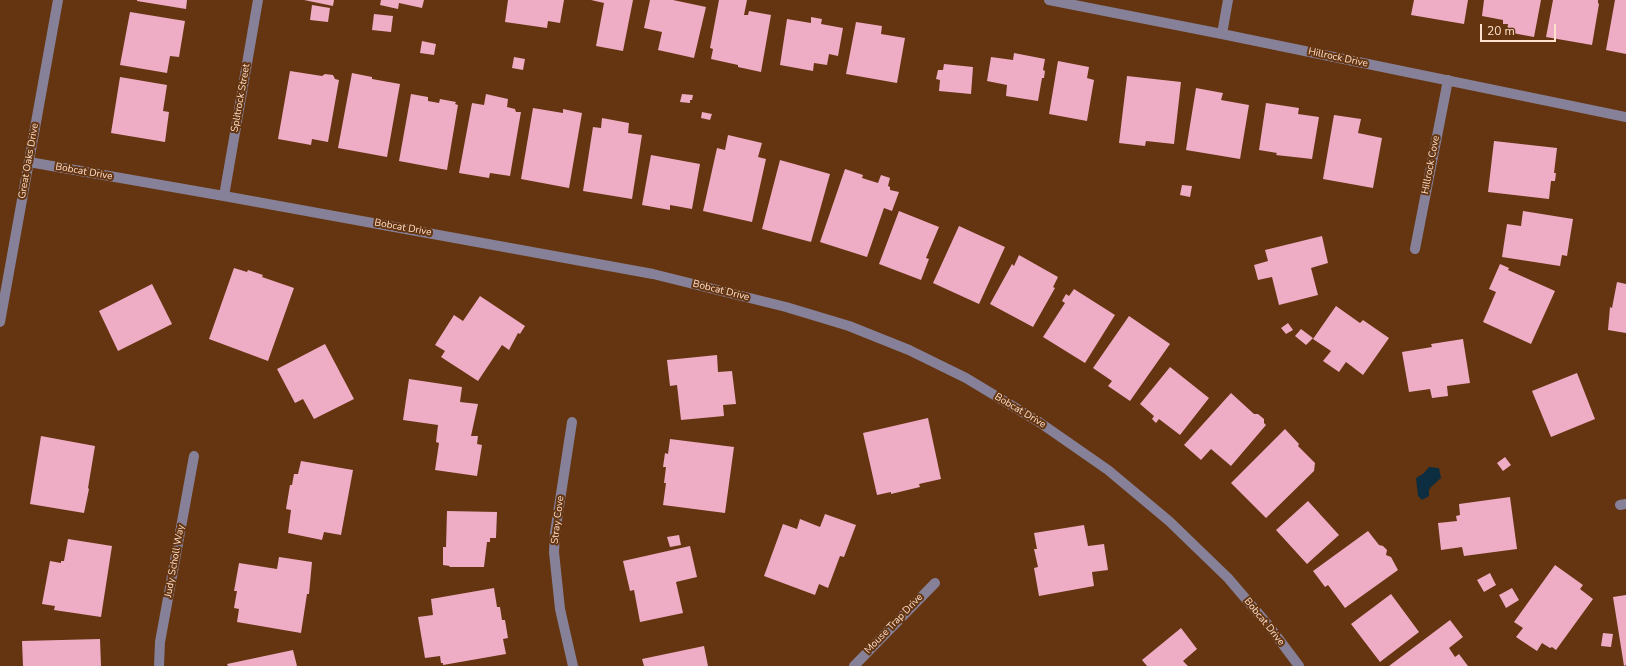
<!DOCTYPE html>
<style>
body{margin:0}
#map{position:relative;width:1626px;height:666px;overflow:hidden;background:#643510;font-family:"Nunito Sans",sans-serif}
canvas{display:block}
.scale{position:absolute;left:1480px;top:24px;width:76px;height:18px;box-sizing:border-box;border:2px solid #ffe1ce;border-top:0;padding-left:5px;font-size:12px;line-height:14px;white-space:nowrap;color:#ffe1ce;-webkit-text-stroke:3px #643510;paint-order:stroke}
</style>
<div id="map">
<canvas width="1626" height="666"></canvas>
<div class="scale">20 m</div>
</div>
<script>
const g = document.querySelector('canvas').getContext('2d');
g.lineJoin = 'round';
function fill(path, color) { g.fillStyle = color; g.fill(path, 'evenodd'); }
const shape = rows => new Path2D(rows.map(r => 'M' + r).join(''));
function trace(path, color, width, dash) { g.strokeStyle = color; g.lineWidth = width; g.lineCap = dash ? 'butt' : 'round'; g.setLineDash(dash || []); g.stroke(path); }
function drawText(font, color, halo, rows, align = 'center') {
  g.font = font + ' "Nunito Sans",sans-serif'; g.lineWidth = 4; g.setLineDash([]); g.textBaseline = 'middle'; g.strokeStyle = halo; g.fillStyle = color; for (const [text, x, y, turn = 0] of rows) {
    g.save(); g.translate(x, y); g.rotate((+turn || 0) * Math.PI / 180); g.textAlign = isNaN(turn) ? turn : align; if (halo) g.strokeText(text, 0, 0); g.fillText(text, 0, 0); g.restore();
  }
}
const water = shape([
 [1429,467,1439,468,1441,478,1431,487,1429,490,1429,496,1422,500,1418,496,1416,478,1424,473]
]);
const building = shape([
 [137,0,187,0,186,9,137,1],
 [304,0,334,0,333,6],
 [381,0,424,0,422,8,399,3,398,9,380,5],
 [508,0,564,0,560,23,548,21,547,28,505,22],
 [591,0,633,0,623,51,596,46,604,3],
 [650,0,673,0,706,7,694,58,658,50,662,32,644,28],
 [719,0,747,0,744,15,748,15,749,11,771,15,761,72,738,67,738,65,711,59,713,49,710,48],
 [1414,0,1468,0,1464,24,1411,15],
 [1484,0,1541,0,1534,37,1507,32,1508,24,1503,24,1503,20,1482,16],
 [1553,0,1598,0,1598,3,1599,4,1592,45,1546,37],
 [1615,0,1626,0,1626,54,1606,50],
 [312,5,330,8,328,22,310,20],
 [130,12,185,21,179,57,170,56,167,73,120,65],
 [374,14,393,16,391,32,372,30],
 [811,17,822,19,821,24,843,28,838,56,829,54,827,65,814,63,813,71,780,65,787,19,811,23],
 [856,22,882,26,881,34,905,38,897,83,846,74],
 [422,41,436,44,434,55,420,53],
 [1014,53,1045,59,1043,70,1045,71,1044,78,1042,78,1038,101,1006,96,1007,85,987,81,991,57,1013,60],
 [514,57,525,59,523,70,512,68],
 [1058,61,1089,67,1087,78,1094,80,1087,121,1049,114],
 [944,64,973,67,971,94,939,91,940,80,936,79,938,70,943,70],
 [290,71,322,76,325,74,333,75,335,79,339,80,328,142,312,139,311,145,278,139],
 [352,73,372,77,372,79,400,84,387,157,338,148],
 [1127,76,1181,82,1174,144,1146,141,1145,146,1119,143],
 [120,77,167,85,163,111,169,112,165,142,111,133],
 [1196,88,1223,93,1221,100,1249,105,1240,159,1186,150],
 [411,94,428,97,428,101,439,103,440,99,456,102,455,104,458,105,447,170,399,161],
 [486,94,508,99,507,107,515,109,516,112,521,112,510,176,490,173,489,178,459,173,472,103,484,105],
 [682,94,693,95,692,100,690,100,690,103,680,102],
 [1266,103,1299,108,1298,114,1319,117,1312,159,1276,155,1277,153,1259,150],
 [533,108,563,113,563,109,582,113,569,188,521,179],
 [702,112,712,114,710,120,701,118],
 [1334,115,1361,119,1358,133,1382,138,1373,188,1323,179],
 [602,118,629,123,628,133,642,135,632,199,583,191,593,127,601,128],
 [728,135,762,143,758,157,766,159,752,222,703,211,717,148,725,150],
 [1494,141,1557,148,1554,173,1556,173,1555,181,1551,181,1549,199,1488,192],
 [651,155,700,164,692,209,670,205,670,210,642,205],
 [780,160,830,174,811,242,762,229],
 [845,169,863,175,862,178,878,183,881,175,890,178,888,186,890,187,890,190,899,192,892,211,884,208,867,257,820,242],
 [1182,185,1192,186,1190,197,1180,195],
 [899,211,939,227,926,258,929,259,921,280,879,264],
 [1523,211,1573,219,1567,256,1562,255,1560,266,1502,257,1507,224,1521,226],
 [959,226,1005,247,979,304,933,283],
 [1322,236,1328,263,1311,268,1318,295,1279,305,1272,277,1258,280,1254,265,1268,261,1265,250],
 [1019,255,1058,277,1053,287,1055,288,1033,327,990,304,1012,264,1014,266],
 [1500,264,1509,268,1508,270,1555,291,1531,344,1483,322,1496,292,1489,289],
 [234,268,247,272,248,270,263,275,262,277,294,288,268,361,209,339],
 [1617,282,1626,284,1626,333,1608,330,1610,307,1612,308],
 [152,284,172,324,118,351,99,311],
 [1074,289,1115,315,1085,363,1043,337,1065,303,1062,301,1066,294,1069,296],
 [480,296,525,326,520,334,518,333,509,350,502,345,478,381,441,357,445,351,435,345,454,315,463,321],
 [1336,306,1360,323,1363,320,1389,338,1363,375,1346,362,1339,372,1323,361,1331,351,1313,339],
 [1129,316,1170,344,1130,401,1108,386,1112,381,1093,368],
 [1288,323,1293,330,1286,334,1281,328],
 [1301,329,1313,338,1306,345,1295,336],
 [1463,339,1470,383,1447,386,1448,396,1432,398,1430,389,1409,392,1402,352,1432,347,1431,344],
 [325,344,354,399,314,419,303,399,295,403,277,369],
 [717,355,718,372,732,371,736,404,723,405,724,416,681,420,677,385,670,386,667,360],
 [1170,367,1209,398,1180,435,1159,419,1156,423,1152,419,1154,416,1140,404],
 [1577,373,1595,419,1551,437,1532,391],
 [409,379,462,387,460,402,478,404,471,436,478,436,477,444,482,445,477,476,435,470,439,443,436,442,438,425,403,420],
 [1231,393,1254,414,1258,414,1264,419,1264,423,1266,425,1231,466,1211,449,1201,460,1184,445],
 [928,418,941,479,919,484,920,487,891,494,891,492,877,495,863,433],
 [1285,429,1299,444,1298,446,1315,463,1314,471,1266,518,1231,483],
 [41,436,95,446,88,488,89,489,84,513,30,504],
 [670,439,734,447,725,513,663,505,666,483,664,483,666,467,663,467,665,453,668,454],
 [1505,457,1511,465,1503,471,1497,463],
 [301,461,353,470,341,535,324,532,322,540,288,533,291,510,286,509,290,485,292,485,294,474,298,474],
 [1510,497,1517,549,1464,556,1462,547,1441,550,1438,523,1457,521,1456,516,1460,515,1459,504],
 [1308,501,1339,535,1307,564,1276,530],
 [447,511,497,512,496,538,490,538,490,542,487,542,484,567,449,567,450,566,443,565,443,547,446,547],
 [825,514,856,525,844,557,840,556,828,588,819,584,815,595,764,576,783,524,797,529,800,519,820,527],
 [1084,525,1088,546,1104,544,1108,570,1092,572,1094,586,1039,596,1034,568,1038,567,1034,549,1037,549,1034,533],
 [1368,531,1379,545,1383,546,1387,550,1386,555,1391,557,1398,570,1345,608,1328,585,1325,587,1313,571],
 [679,535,681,545,670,547,667,537],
 [68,539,112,546,101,617,54,610,55,606,42,604,50,561,61,563,61,561,64,561],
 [690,546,697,577,676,582,683,613,640,622,634,590,630,591,623,561],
 [279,557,312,562,309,594,307,594,301,633,237,622,239,609,234,608,237,591,234,591,239,563,277,569],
 [1555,565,1583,585,1580,589,1593,599,1556,650,1552,647,1550,648,1542,643,1537,651,1516,637,1523,628,1514,622],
 [1490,573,1496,585,1484,592,1477,580],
 [494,588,497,607,500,607,502,620,505,620,508,638,503,639,506,654,443,665,443,663,441,663,440,656,425,658,418,617,433,615,431,599],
 [1512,588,1519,600,1506,608,1499,595],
 [1391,594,1419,632,1380,662,1351,624],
 [1626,595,1626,665,1624,666,1613,597],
 [1450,620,1463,637,1449,648,1455,657,1459,654,1468,666,1389,666],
 [1181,628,1197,649,1183,661,1188,666,1147,666,1142,660],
 [1603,633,1613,634,1611,647,1601,646],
 [100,639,101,666,23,666,22,641],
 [704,646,708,666,644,666,642,659],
 [293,650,297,666,228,666,227,664]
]);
const minor = shape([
 [1049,0,1222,34,1626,117],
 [1222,34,1228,0],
 [29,162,224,196,653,274,786,307,849,326,909,350,966,378,1039,422,1108,470,1169,521,1228,578,1269,626,1299,666],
 [224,196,258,0],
 [1415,249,1448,80],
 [0,322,58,0],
 [572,422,555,533,554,552,560,609,573,666],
 [1620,505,1626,504],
 [159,666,160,642,194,456],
 [854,666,935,583]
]);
const streetNames = [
 ["Hillrock Drive",1338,58,12],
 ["Splitrock Street",241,98,-80],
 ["Great Oaks Drive",29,161,-80],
 ["Hillrock Cove",1431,165,-79],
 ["Bobcat Drive",84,172,10],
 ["Bobcat Drive",403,228,10],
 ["Bobcat Drive",721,291,14],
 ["Bobcat Drive",1020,411,31],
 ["Stray Cove",558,520,-83],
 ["Judy Scholl Way",175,561,-80],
 ["Bobcat Drive",1264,622,51],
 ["Mouse Trap Drive",894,624,-46]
];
fill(water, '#0c2e40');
fill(building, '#eeacc5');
trace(minor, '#868199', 10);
drawText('10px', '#ffe1ce', '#643510', streetNames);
</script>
